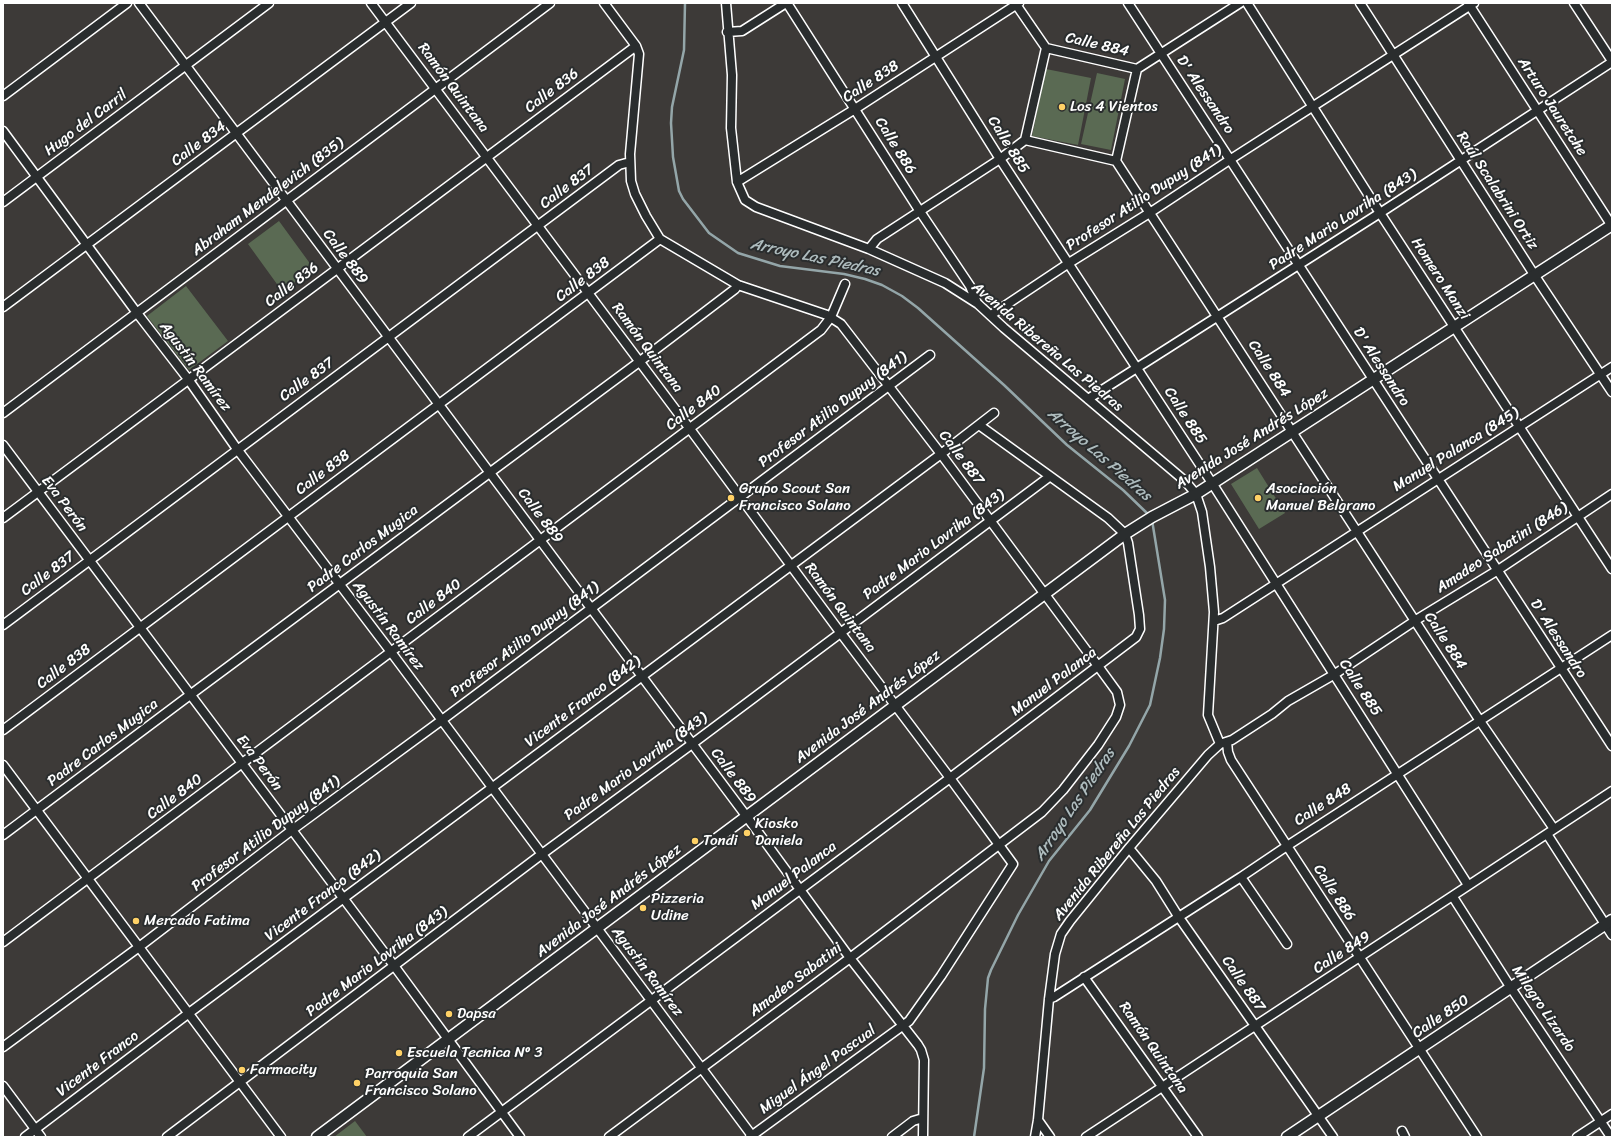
<!DOCTYPE html>
<meta charset="utf-8">
<style>
body{margin:0}
#map{position:relative;width:1615px;height:1140px;overflow:hidden;background:#3d3a38;font-family:Sriracha,sans-serif}
canvas{display:block}
.frame{position:absolute;inset:0;border:4px solid #fff;pointer-events:none}
</style>
<div id="map">
<canvas width="1615" height="1140"></canvas>
<div class="frame"></div>
</div>
<script>
const g = document.querySelector('canvas').getContext('2d');
g.lineJoin = 'round';
function fill(path, color) { g.fillStyle = color; g.fill(path, 'evenodd'); }
const shape = rows => new Path2D(rows.map(r => 'M' + r).join(''));
function trace(path, color, width, dash) { g.strokeStyle = color; g.lineWidth = width; g.lineCap = dash ? 'butt' : 'round'; g.setLineDash(dash || []); g.stroke(path); }
function drawText(font, color, halo, rows, align = 'center') {
  g.font = font + ' Sriracha,sans-serif'; g.lineWidth = 4; g.setLineDash([]); g.textBaseline = 'middle'; g.strokeStyle = halo; g.fillStyle = color; for (const [text, x, y, turn = 0] of rows) {
    g.save(); g.translate(x, y); g.rotate((+turn || 0) * Math.PI / 180); g.textAlign = isNaN(turn) ? turn : align; if (halo) g.strokeText(text, 0, 0); g.fillText(text, 0, 0); g.restore();
  }
}
const green = shape([
 [1046,69,1091,78,1078,145,1032,136],
 [1097,73,1125,79,1111,150,1081,144],
 [279,221,314,269,282,291,248,244],
 [186,286,228,341,189,370,147,316],
 [1257,468,1285,513,1259,529,1231,484],
 [355,1121,367,1137,334,1137]
]);
const stream = shape([
 [685,3,684,50,672,107,671,123,673,157,679,191,683,199,709,233,738,253,780,266,844,274,865,279,882,285,902,296,918,308,1004,385,1067,445,1123,490,1150,516],
 [974,1137,984,1068,985,1009,988,978,991,970,1018,915,1049,861,1090,810,1129,746,1150,705,1160,658,1164,629,1165,600,1152,520]
]);
const minor = shape([
 [139,3,747,817,850,958,918,1045,921,1050,924,1060,923,1137],
 [371,3,690,429,840,632,950,778,1013,864,941,976,909,1021,750,1137],
 [604,3,636,46,639,54,630,154,631,181,635,194,646,216,660,239,738,285,827,315,841,324,941,454,1098,666,1117,692,1120,705,1116,717,1098,745,1063,790,1042,812,850,958,609,1137],
 [726,3,732,75,731,128,737,182,745,200,756,207,869,249,945,283,978,304,1004,328,1185,481,1196,494,1202,512,1210,567,1214,612,1208,715,1220,744],
 [787,3,919,210,970,286,977,303],
 [902,3,1000,159,1212,483,1468,885],
 [1015,3,1046,48,1025,140,1116,161],
 [1128,3,1612,746],
 [1247,3,1380,213,1612,569],
 [1360,3,1535,276,1612,392],
 [1468,3,1612,226],
 [1574,3,1612,61],
 [727,32,742,31,786,3],
 [1046,48,1137,69,1116,161,1480,721,1554,829],
 [1137,69,1240,3],
 [3,96,127,3],
 [3,131,137,313,188,379,237,449,391,652,753,1137],
 [737,182,855,109,1019,3],
 [3,202,269,3],
 [869,249,877,239,1000,159,1025,140],
 [3,307,411,3],
 [991,315,1069,263,1151,212,1231,159,1474,3],
 [1088,399,1380,213,1612,62],
 [3,413,550,3],
 [3,445,395,967,520,1137],
 [3,518,636,46],
 [1214,621,1223,618,1612,367],
 [3,625,619,165,630,162],
 [3,730,660,239],
 [1227,742,1228,752,1231,760,1477,1137],
 [3,765,281,1137],
 [1547,834,1612,935],
 [3,835,190,695,639,362,735,289,738,285],
 [1129,848,1156,881,1178,916,1333,1137],
 [1241,877,1287,944],
 [1453,897,1511,988,1611,1137],
 [3,942,821,330,831,317,845,284],
 [1084,977,1198,1137],
 [1049,999,1054,997,1241,877,1287,846,1612,635],
 [3,1047,139,947,292,830,442,720,930,355],
 [3,1086,41,1137],
 [1038,1120,1050,1137],
 [1402,1131,1405,1137],
 [25,1137,189,1013,941,454,994,413],
 [167,1137,542,854,692,744,1049,477],
 [468,1137,950,778,1136,637,1140,629,1139,615,1128,543,1125,534,1108,518,979,425],
 [892,1137,913,1121,923,1118],
 [1035,1137,1038,1120,1049,999,1055,954,1061,934,1070,921,1129,848,1208,755,1220,744,1232,740,1272,714,1288,701,1335,674,1416,620,1498,570,1612,494],
 [1086,1137,1612,791],
 [1577,1137,1612,1114]
]);
const major = shape([
 [317,1137,1125,534,1152,517,1196,494,1612,225],
 [1287,1137,1612,920]
]);
const markers = [
 [1062,107,4,"#ffd166"],
 [731,498,4,"#ffd166"],
 [1258,498,4,"#ffd166"],
 [747,833,4,"#ffd166"],
 [695,841,4,"#ffd166"],
 [643,908,4,"#ffd166"],
 [136,921,4,"#ffd166"],
 [449,1014,4,"#ffd166"],
 [399,1053,4,"#ffd166"],
 [242,1070,4,"#ffd166"],
 [357,1083,4,"#ffd166"]
];
const streetNames = [
 ["Calle 884",1097,45,13],
 ["Calle 838",871,82,-33],
 ["Ramón Quintana",453,88,53],
 ["Calle 836",552,91,-37],
 ["D' Alessandro",1205,95,56],
 ["Arturo Jauretche",1552,107,57],
 ["Hugo del Carril",86,123,-37],
 ["Calle 834",199,144,-37],
 ["Calle 885",1008,145,58],
 ["Calle 886",895,146,58],
 ["Calle 837",567,187,-37],
 ["Raúl Scalabrini Ortiz",1497,191,57],
 ["Abraham Mendelevich (835)",268,197,-37],
 ["Profesor Atilio Dupuy (841)",1144,198,-33],
 ["Padre Mario Lovriha (843)",1343,220,-33],
 ["Calle 889",345,257,53],
 ["Homero Manzi",1440,279,57],
 ["Calle 838",583,280,-37],
 ["Calle 836",292,285,-37],
 ["Avenida Ribereña Las Piedras",1047,347,40],
 ["Ramón Quintana",647,348,53],
 ["Agustín Ramírez",195,367,53],
 ["D' Alessandro",1381,367,57],
 ["Calle 884",1269,369,57],
 ["Calle 837",307,380,-36],
 ["Calle 840",694,408,-37],
 ["Profesor Atilio Dupuy (841)",833,410,-37],
 ["Calle 885",1185,416,57],
 ["Avenida José Andrés López",1252,439,-32],
 ["Manuel Palanca (845)",1456,450,-32],
 ["Calle 887",961,458,53],
 ["Calle 838",323,473,-37],
 ["Eva Perón",64,504,53],
 ["Calle 889",540,516,53],
 ["Padre Mario Lovriha (843)",934,545,-37],
 ["Amadeo Sabatini (846)",1502,548,-33],
 ["Padre Carlos Mugica",363,549,-37],
 ["Calle 837",48,574,-37],
 ["Calle 840",434,602,-37],
 ["Ramón Quintana",840,608,53],
 ["Agustín Ramírez",388,626,53],
 ["D' Alessandro",1558,639,57],
 ["Profesor Atilio Dupuy (841)",525,640,-37],
 ["Calle 884",1445,641,57],
 ["Calle 838",64,667,-37],
 ["Manuel Palanca",1054,682,-37],
 ["Calle 885",1360,688,57],
 ["Vicente Franco (842)",583,702,-37],
 ["Avenida José Andrés López",868,707,-37],
 ["Padre Carlos Mugica",103,743,-37],
 ["Eva Perón",259,763,53],
 ["Padre Mario Lovriha (843)",636,767,-36],
 ["Calle 889",733,776,53],
 ["Calle 840",175,797,-37],
 ["Calle 848",1323,805,-33],
 ["Profesor Atilio Dupuy (841)",266,834,-37],
 ["Avenida Ribereña Las Piedras",1117,844,-51],
 ["Manuel Palanca",794,876,-37],
 ["Calle 886",1334,893,57],
 ["Vicente Franco (842)",323,896,-37],
 ["Avenida José Andrés López",609,901,-37],
 ["Calle 849",1342,953,-33],
 ["Padre Mario Lovriha (843)",377,962,-37],
 ["Agustín Ramírez",647,972,53],
 ["Amadeo Sabatini",796,980,-37],
 ["Calle 887",1243,984,55],
 ["Milagro Lizardo",1543,1009,56],
 ["Calle 850",1441,1017,-34],
 ["Ramón Quintana",1153,1048,55],
 ["Vicente Franco",98,1064,-37],
 ["Miguel Ángel Pascual",818,1070,-36]
];
const poiNames = [
 ["Los 4 Vientos",1070,107],
 ["Grupo Scout San",739,489],
 ["Francisco Solano",739,506],
 ["Asociación",1266,489],
 ["Manuel Belgrano",1266,506],
 ["Kiosko",755,824],
 ["Daniela",755,841],
 ["Tondi",703,841],
 ["Pizzeria",651,899],
 ["Udine",651,916],
 ["Mercado Fatima",144,921],
 ["Dapsa",457,1014],
 ["Escuela Tecnica Nº 3",407,1053],
 ["Farmacity",250,1070],
 ["Parroquia San",365,1074],
 ["Francisco Solano",365,1091]
];
const waterNames = [
 ["Arroyo Las Piedras",815,258,12],
 ["Arroyo Las Piedras",1099,455,41],
 ["Arroyo Las Piedras",1075,805,-56]
];
fill(green, '#5a6a53');
trace(stream, '#94a6a9', 2.5);
trace(minor, '#fff', 11);
trace(major, '#fff', 13);
trace(minor, '#2a2d2e', 8);
trace(major, '#2a2d2e', 10);
for (const [x, y, r, color] of markers) { const dot = new Path2D(); dot.arc(x, y, r, 0, 2 * Math.PI); g.fillStyle = color; g.fill(dot); trace(dot, '#2a2d2e', 1.5); }
drawText('15px', '#fff', '#2a2d2e', streetNames);
drawText('15px', '#fff', '#2a2d2e', poiNames, 'left');
drawText('italic 16px', '#aebcbe', '#2a2d2e', waterNames);
</script>
